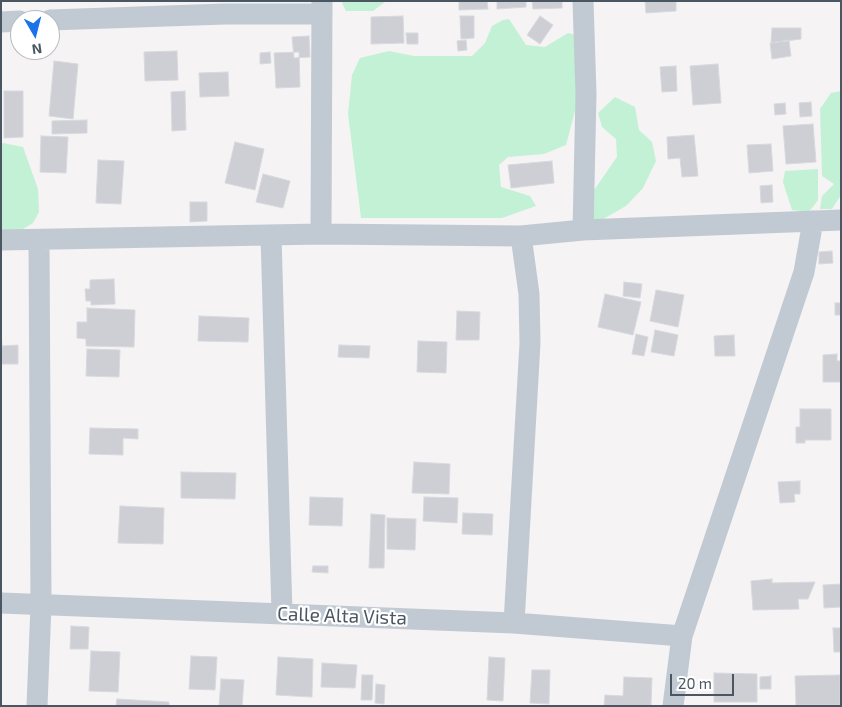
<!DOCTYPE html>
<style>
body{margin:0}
#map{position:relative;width:842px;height:707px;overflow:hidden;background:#f5f3f3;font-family:"Exo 2",sans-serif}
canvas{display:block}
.frame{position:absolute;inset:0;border:2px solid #4a5661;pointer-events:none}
.north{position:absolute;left:10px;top:10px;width:50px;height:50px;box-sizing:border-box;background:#fff;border:1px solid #b7bbc0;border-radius:50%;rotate:172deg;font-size:14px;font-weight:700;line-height:20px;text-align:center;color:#4a5661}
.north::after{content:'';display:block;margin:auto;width:18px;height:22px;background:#1a73e8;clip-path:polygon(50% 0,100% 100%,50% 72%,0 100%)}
.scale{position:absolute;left:670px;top:674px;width:64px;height:22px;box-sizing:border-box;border:2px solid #4a5661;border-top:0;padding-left:6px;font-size:15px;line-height:18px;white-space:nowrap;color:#4a5661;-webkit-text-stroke:4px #fff;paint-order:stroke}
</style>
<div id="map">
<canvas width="842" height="707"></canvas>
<div class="frame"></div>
<div class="north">N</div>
<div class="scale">20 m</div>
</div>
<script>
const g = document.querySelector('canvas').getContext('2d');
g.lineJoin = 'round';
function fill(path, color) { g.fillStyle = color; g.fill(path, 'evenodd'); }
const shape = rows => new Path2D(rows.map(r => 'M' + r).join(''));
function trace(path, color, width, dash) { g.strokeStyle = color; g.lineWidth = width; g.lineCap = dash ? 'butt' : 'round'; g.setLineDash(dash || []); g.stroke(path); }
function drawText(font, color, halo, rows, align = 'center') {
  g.font = font + ' "Exo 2",sans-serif'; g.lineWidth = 4.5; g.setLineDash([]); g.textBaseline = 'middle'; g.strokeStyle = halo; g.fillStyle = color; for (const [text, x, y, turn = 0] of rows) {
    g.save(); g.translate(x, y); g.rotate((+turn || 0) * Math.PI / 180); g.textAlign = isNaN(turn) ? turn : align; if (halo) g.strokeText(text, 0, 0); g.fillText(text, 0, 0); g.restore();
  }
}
const green = shape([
 [343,1,386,1,373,11,346,11,342,3],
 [509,19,526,45,545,47,568,33,580,36,587,66,566,145,544,154,508,157,499,165,501,187,530,196,536,206,502,218,361,218,348,114,352,75,360,58,389,51,414,56,472,56,485,43,492,26,503,20],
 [841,91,841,195,832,209,820,209,822,196,834,184,822,176,820,109,831,93],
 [615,97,635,107,639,130,652,142,656,161,643,188,626,206,598,222,585,215,583,206,617,157,616,139,602,127,598,113],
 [3,143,23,147,38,189,39,212,33,223,18,232,1,230,1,144],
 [818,169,818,200,809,212,792,210,783,182,785,171]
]);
const building = shape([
 [459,1,487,1,488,9,459,10,459,1],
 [497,1,526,1,526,7,497,9,497,1],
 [532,1,562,1,562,8,533,9,532,1],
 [645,1,676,1,676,11,646,13,645,1],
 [403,16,404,43,371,44,371,17,403,16],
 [460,16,474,16,474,38,461,39,460,16],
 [540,16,553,25,540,44,527,35,540,16],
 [772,28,801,28,801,39,771,43,772,28],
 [406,33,418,33,418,44,407,44,406,33],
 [309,36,310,57,294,58,292,37,309,36],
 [466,40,467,50,458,51,457,41,466,40],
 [789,40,791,56,772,59,770,43,789,40],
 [177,51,178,80,145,81,144,52,177,51],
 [270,52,271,63,260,64,260,53,270,52],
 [299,52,300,87,276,88,274,53,299,52],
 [54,61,78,64,73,119,49,116,54,61],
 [718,64,721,103,693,105,690,66,718,64],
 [676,66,677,91,662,92,660,67,676,66],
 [228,72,229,96,200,97,199,73,228,72],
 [4,91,23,91,23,137,4,138,4,91],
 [185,91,186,130,172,131,171,92,185,91],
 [811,102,812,116,800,117,799,103,811,102],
 [785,103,786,114,775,115,774,104,785,103],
 [87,120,87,133,52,134,52,121,87,120],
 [813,124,816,162,786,164,783,126,813,124],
 [694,135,698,176,682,177,680,158,668,159,667,137,694,135],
 [41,136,68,137,66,173,40,172,41,136],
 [235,142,264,149,255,190,225,183,235,142],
 [771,144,773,171,749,173,747,145,771,144],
 [98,160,124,161,121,204,96,203,98,160],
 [552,161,554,183,511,188,508,165,552,161],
 [263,174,290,181,283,208,256,202,263,174],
 [772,185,773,202,761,203,760,186,772,185],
 [190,202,207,202,207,221,190,222,190,202],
 [832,251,833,263,819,264,819,252,832,251],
 [114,279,115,304,91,305,91,301,86,301,85,289,90,289,90,280,114,279],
 [624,282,642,284,640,298,623,296,624,282],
 [656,290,684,295,678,327,650,321,656,290],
 [605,294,641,302,633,335,598,327,605,294],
 [835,303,841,303,841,315,835,315,835,303],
 [87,308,135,310,134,347,86,346,86,339,77,338,77,322,87,322,87,308],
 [457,311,480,312,479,340,456,340,457,311],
 [199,316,249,318,248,342,198,341,199,316],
 [1,330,2,346,18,345,18,364,1,364,1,330],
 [655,330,678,335,674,356,651,352,655,330],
 [636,334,648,337,644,356,632,354,636,334],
 [734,335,735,356,715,356,714,336,734,335],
 [418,341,447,342,446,373,417,372,418,341],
 [339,345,370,346,369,358,338,357,339,345],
 [87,349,120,350,119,377,86,376,87,349],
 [837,354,837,361,841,361,841,382,823,382,823,355,837,354],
 [800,409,831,409,831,440,805,440,805,443,796,443,796,427,800,427,800,409],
 [90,428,138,429,138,439,123,438,123,455,89,454,90,428],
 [414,462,450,464,449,494,412,493,414,462],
 [181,472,236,473,235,499,181,498,181,472],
 [800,481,800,494,794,494,795,502,780,503,778,482,800,481],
 [310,497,343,498,342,526,309,525,310,497],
 [424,497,458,498,457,523,423,521,424,497],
 [120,506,164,508,163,544,118,543,120,506],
 [463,513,493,514,492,535,462,534,463,513],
 [371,514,385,515,384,568,369,568,371,514],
 [387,518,416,519,415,550,387,549,387,518],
 [313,566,328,566,328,573,312,572,313,566],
 [772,579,772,583,815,582,808,599,798,599,799,609,753,610,751,581,772,579],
 [841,584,841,607,824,608,823,585,841,584],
 [71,626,89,627,88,649,70,649,71,626],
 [833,628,841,628,841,652,834,652,833,628],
 [91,651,120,652,118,692,89,691,91,651],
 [191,656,217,657,215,690,189,689,191,656],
 [278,657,313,659,312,697,276,695,278,657],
 [489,657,505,658,503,701,487,700,489,657],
 [322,663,357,665,355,688,321,687,322,663],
 [532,670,550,670,549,704,530,703,532,670],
 [714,673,757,674,757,702,714,702,714,673],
 [362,675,373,675,372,700,361,700,362,675],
 [840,675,840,705,796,705,795,676,840,675],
 [771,676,771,689,760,689,760,677,771,676],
 [624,677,652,678,651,706,604,706,605,695,623,696,624,677],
 [221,679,244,680,242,706,219,706,221,679],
 [376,684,385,685,384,704,375,703,376,684],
 [117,699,169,702,169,706,116,706,117,699]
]);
const street = shape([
 [583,1,586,94,583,230],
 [50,20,225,14,322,14],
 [1,22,20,21],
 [321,234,322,1],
 [271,236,282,613],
 [1,240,321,234,521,236,583,230,841,220],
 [1,603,514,623,682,636],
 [514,623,530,343,529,294,521,236],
 [37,706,41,605,39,241],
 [673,706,682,636,804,272,813,221]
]);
const streetNames = [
 ["Calle Alta Vista",342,616,2]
];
fill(green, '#c3f1d5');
fill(building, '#cdcfd5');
trace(building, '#d7d9de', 1);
trace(street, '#c1cad2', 21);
drawText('19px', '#4a5661', '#fff', streetNames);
</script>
